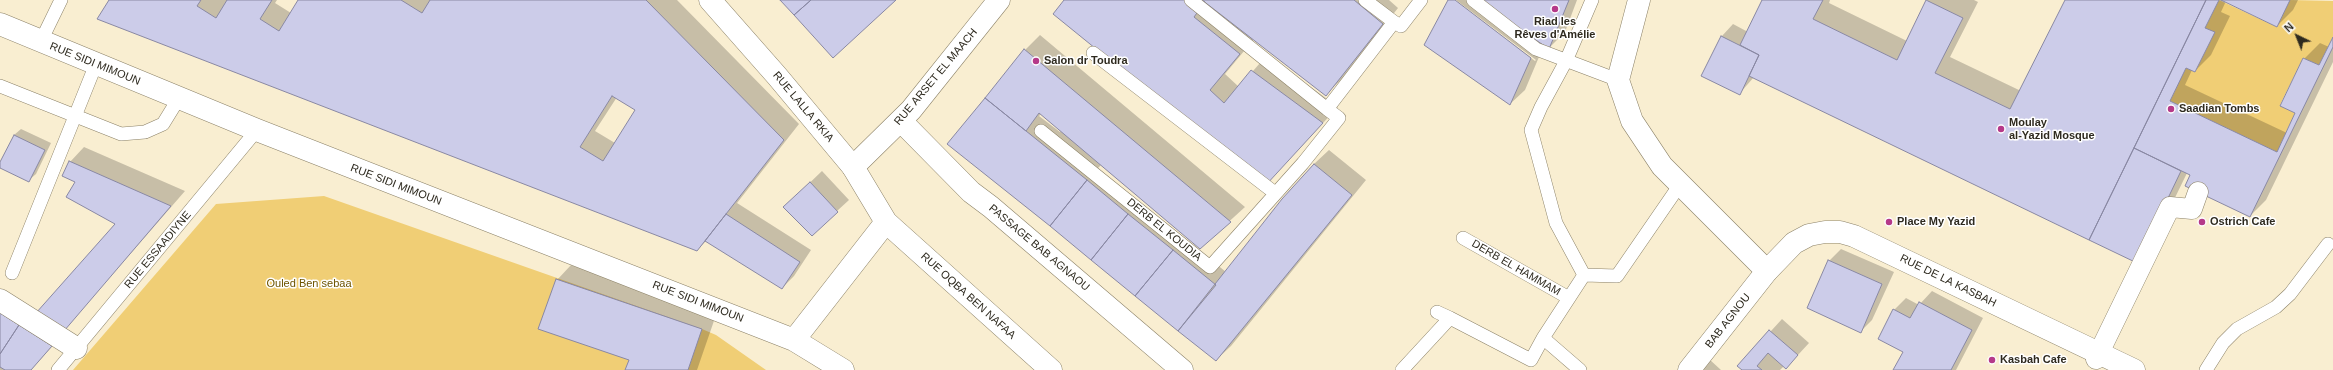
<!DOCTYPE html>
<meta charset="utf-8">
<style>
body{margin:0}
#map{position:relative;width:2333px;height:370px;overflow:hidden;background:#f9eed1;font-family:Arial,sans-serif}
canvas{display:block}
.north{position:absolute;left:2277px;top:16px;width:40px;height:40px;-webkit-text-stroke:3px #fff;paint-order:stroke;rotate:317deg;font-size:11px;font-weight:700;line-height:16px;text-align:center;color:#2e2a1f}
.north::after{content:'';display:block;margin:auto;width:14px;height:18px;background:#2e2a1f;clip-path:polygon(50% 0,100% 100%,50% 72%,0 100%)}
</style>
<div id="map">
<canvas width="2333" height="370"></canvas>
<div class="north">N</div>
</div>
<script>
const g = document.querySelector('canvas').getContext('2d');
g.lineJoin = 'round';
function fill(path, color) { g.fillStyle = color; g.fill(path, 'evenodd'); }
const shape = rows => new Path2D(rows.map(r => 'M' + r).join(''));
function trace(path, color, width, dash) { g.strokeStyle = color; g.lineWidth = width; g.lineCap = dash ? 'butt' : 'round'; g.setLineDash(dash || []); g.stroke(path); }
function drawText(font, color, halo, rows, align = 'center') {
  g.font = font + ' Arial,sans-serif'; g.lineWidth = 3; g.setLineDash([]); g.textBaseline = 'middle'; g.strokeStyle = halo; g.fillStyle = color; for (const [text, x, y, turn = 0] of rows) {
    g.save(); g.translate(x, y); g.rotate((+turn || 0) * Math.PI / 180); g.textAlign = isNaN(turn) ? turn : align; if (halo) g.strokeText(text, 0, 0); g.fillText(text, 0, 0); g.restore();
  }
}
const green = shape([
 [2219,0,2277,27,2290,0,2333,1,2333,37,2319,65,2303,58,2280,105,2295,113,2277,152,2170,101,2186,68,2195,72,2214,33,2205,28],
 [324,196,702,329,716,335,766,370,73,370,216,204]
]);
const shadow = shape([
 [110,0,277,0,275,3,291,13,299,0,677,0,799,124,737,203,811,250,794,276,782,288,706,241,697,250],
 [617,97,636,110,615,143,595,131],
 [1065,0,1389,0,1398,8,1342,79,1326,94,1254,39,1225,74,1239,87,1267,55,1338,107,1280,169],
 [1449,0,1454,0,1535,61,1536,60,1456,0,1577,0,1565,32,1549,48,1544,45,1525,90,1510,104],
 [1763,0,1830,0,1829,3,1907,41,1928,0,1974,0,1978,2,1950,57,2021,91,2066,0,2298,0,2293,10,2277,26,2226,1,2221,12,2230,16,2211,55,2195,71,2192,70,2185,85,2287,133,2297,113,2304,59,2320,43,2329,47,2333,39,2333,62,2266,200,2250,216,2187,173,2151,247,2136,262,1754,77,1740,93,1703,75,1722,36,1733,24,1748,32],
 [1040,35,1245,207,1200,248,1101,165,1098,168,1226,272,1314,164,1329,150,1366,180,1231,346,1216,360,949,144,1025,50],
 [1041,114,1061,131,1060,132,1039,116],
 [21,129,51,143,36,174,29,180,0,166,14,135],
 [84,147,185,191,64,330,116,224,76,182,70,162],
 [822,171,849,200,837,211,797,195],
 [1841,249,1894,272,1872,320,1861,331,1829,261],
 [571,265,716,315,697,370,626,370,630,359,557,280],
 [1932,291,1983,318,1956,370,1894,370,1905,351,1894,310,1906,298,1919,305],
 [0,294,63,334,31,370,0,370],
 [1782,319,1809,343,1786,368,1784,366,1780,370,1744,370,1739,366],
 [1709,359,1721,370,1698,370]
]);
const building = shape([
 [109,0,201,0,197,6,216,18,227,0,272,0,260,19,279,31,298,0,401,0,422,13,430,0,646,0,784,140,697,251,97,19,109,0],
 [612,96,635,110,603,161,580,147,612,96],
 [780,0,811,0,794,15,780,0],
 [811,0,896,0,833,58,794,15,811,0],
 [1064,0,1202,0,1205,2,1194,17,1240,54,1210,90,1224,103,1251,70,1323,123,1265,186,1053,14,1064,0],
 [1202,0,1354,0,1383,24,1326,96,1202,0],
 [1448,0,1455,0,1531,58,1510,105,1424,45,1448,0],
 [1478,0,1569,0,1549,49,1478,0],
 [1762,0,1823,0,1813,19,1897,60,1926,0,1963,18,1935,73,2010,109,2065,0,2206,0,2089,240,1749,76,1759,55,1740,45,1762,0],
 [2206,0,2219,0,2205,28,2215,32,2195,72,2186,68,2170,101,2277,152,2295,113,2280,106,2303,58,2319,65,2333,37,2333,47,2250,217,2185,186,2190,175,2134,148,2206,0],
 [2221,0,2290,0,2277,27,2221,0],
 [1721,36,1759,55,1740,95,1701,76,1721,36],
 [1024,49,1231,222,1200,249,1039,113,1026,131,985,98,1024,49],
 [985,98,1087,180,1050,226,947,144,985,98],
 [14,135,45,150,29,182,0,168,0,162,14,135],
 [2134,148,2181,171,2137,263,2089,240,2134,148],
 [69,161,171,206,64,331,36,313,115,224,66,197,75,182,62,176,69,161],
 [1314,164,1352,195,1216,361,1178,331,1282,199,1314,164],
 [1087,180,1128,214,1091,260,1050,226,1087,180],
 [810,182,838,212,812,236,783,207,810,182],
 [726,214,800,262,782,289,705,241,726,214],
 [1128,214,1173,250,1135,296,1091,260,1128,214],
 [1173,250,1216,285,1178,331,1135,296,1173,250],
 [1828,260,1882,284,1861,333,1807,308,1828,260],
 [556,279,702,329,688,370,625,370,629,360,538,329,556,279],
 [1919,302,1972,330,1951,370,1893,370,1903,352,1878,339,1893,309,1910,318,1919,302],
 [0,313,19,325,0,354,0,313],
 [19,325,52,346,31,370,5,370,0,367,0,354,19,325],
 [1769,330,1798,355,1786,369,1768,353,1757,366,1762,370,1742,370,1737,366,1769,330]
]);
const service = shape([
 [1191,0,1327,109],
 [1365,0,1394,22],
 [1473,0,1536,49,1618,80],
 [41,41,61,0],
 [1093,53,1275,193],
 [0,86,121,134,145,132,163,124,179,98],
 [1041,131,1210,267,1303,163,1339,118,1327,109,1394,22,1401,26,1421,0],
 [1463,238,1569,298],
 [12,273,96,64],
 [1584,275,1556,223,1531,130,1541,107,1566,61,1592,0],
 [1437,312,1450,318],
 [58,370,257,130],
 [1402,370,1450,318,1531,360,1543,338],
 [1580,370,1543,338,1584,275,1617,276,1679,186],
 [2206,370,2223,343,2237,329,2276,307,2290,294,2328,244]
]);
const pedestrian = shape([
 [2096,359,2170,207,2192,209,2198,192]
]);
const minor = shape([
 [1639,0,1618,80,1632,121,1662,166,1767,271],
 [901,121,971,192,991,207,1182,370],
 [853,167,911,110,999,0],
 [0,300,76,348]
]);
const tertiary = shape([
 [1689,370,1767,271,1794,243,1809,235,1825,232,1840,232,1854,236,2134,370]
]);
const secondary = shape([
 [710,0,777,76,853,167,886,222,1051,370],
 [0,24,257,130,794,340,843,370],
 [794,340,886,222]
]);
const markers = [
 [1555,9,4,"#b53989"],
 [1036,61,4,"#b53989"],
 [2171,109,4,"#b53989"],
 [2001,129,4,"#b53989"],
 [1889,222,4,"#b53989"],
 [2202,222,4,"#b53989"],
 [1992,360,4,"#b53989"]
];
const poiNames = [
 ["Riad les",1555,22,"center"],
 ["Rêves d'Amélie",1555,35,"center"],
 ["Salon dr Toudra",1044,61],
 ["Saadian Tombs",2179,109],
 ["Moulay",2009,123],
 ["al-Yazid Mosque",2009,136],
 ["Place My Yazid",1897,222],
 ["Ostrich Cafe",2210,222],
 ["Kasbah Cafe",2000,360]
];
const streetNames = [
 ["RUE SIDI MIMOUN",95,64,22],
 ["RUE ARSET EL MAACH",936,77,-50],
 ["RUE LALLA RKIA",803,107,50],
 ["RUE SIDI MIMOUN",396,185,21],
 ["DERB EL KOUDIA",1164,230,39],
 ["PASSAGE BAB AGNAOU",1039,248,40],
 ["RUE ESSAADIYNE",158,250,-50],
 ["DERB EL HAMMAM",1516,268,30],
 ["RUE DE LA KASBAH",1948,281,26],
 ["RUE OQBA BEN NAFAA",968,296,42],
 ["RUE SIDI MIMOUN",698,302,21],
 ["BAB AGNOU",1728,321,-52]
];
const parkNames = [
 ["Ouled Ben sebaa",309,284]
];
fill(green, '#f0ce75');
fill(shadow, '#0003');
fill(building, '#cccce9');
trace(building, '#8988a3', 1);
trace(service, '#8b8167', 14);
trace(pedestrian, '#8b8167', 21);
trace(minor, '#8b8167', 23);
trace(tertiary, '#8b8167', 23);
trace(secondary, '#8b8167', 23);
trace(service, '#fff', 13);
trace(pedestrian, '#fff', 20);
trace(minor, '#fff', 22);
trace(tertiary, '#fff', 22);
trace(secondary, '#fff', 22);
for (const [x, y, r, color] of markers) { const dot = new Path2D(); dot.arc(x, y, r, 0, 2 * Math.PI); g.fillStyle = color; g.fill(dot); trace(dot, '#fff', 1.5); }
drawText('bold 11px', '#2e2a1f', '#fff', poiNames, 'left');
drawText('11px', '#2e2a1f', '#fff', streetNames);
drawText('11px', '#6d5400', '#fff', parkNames);
</script>
